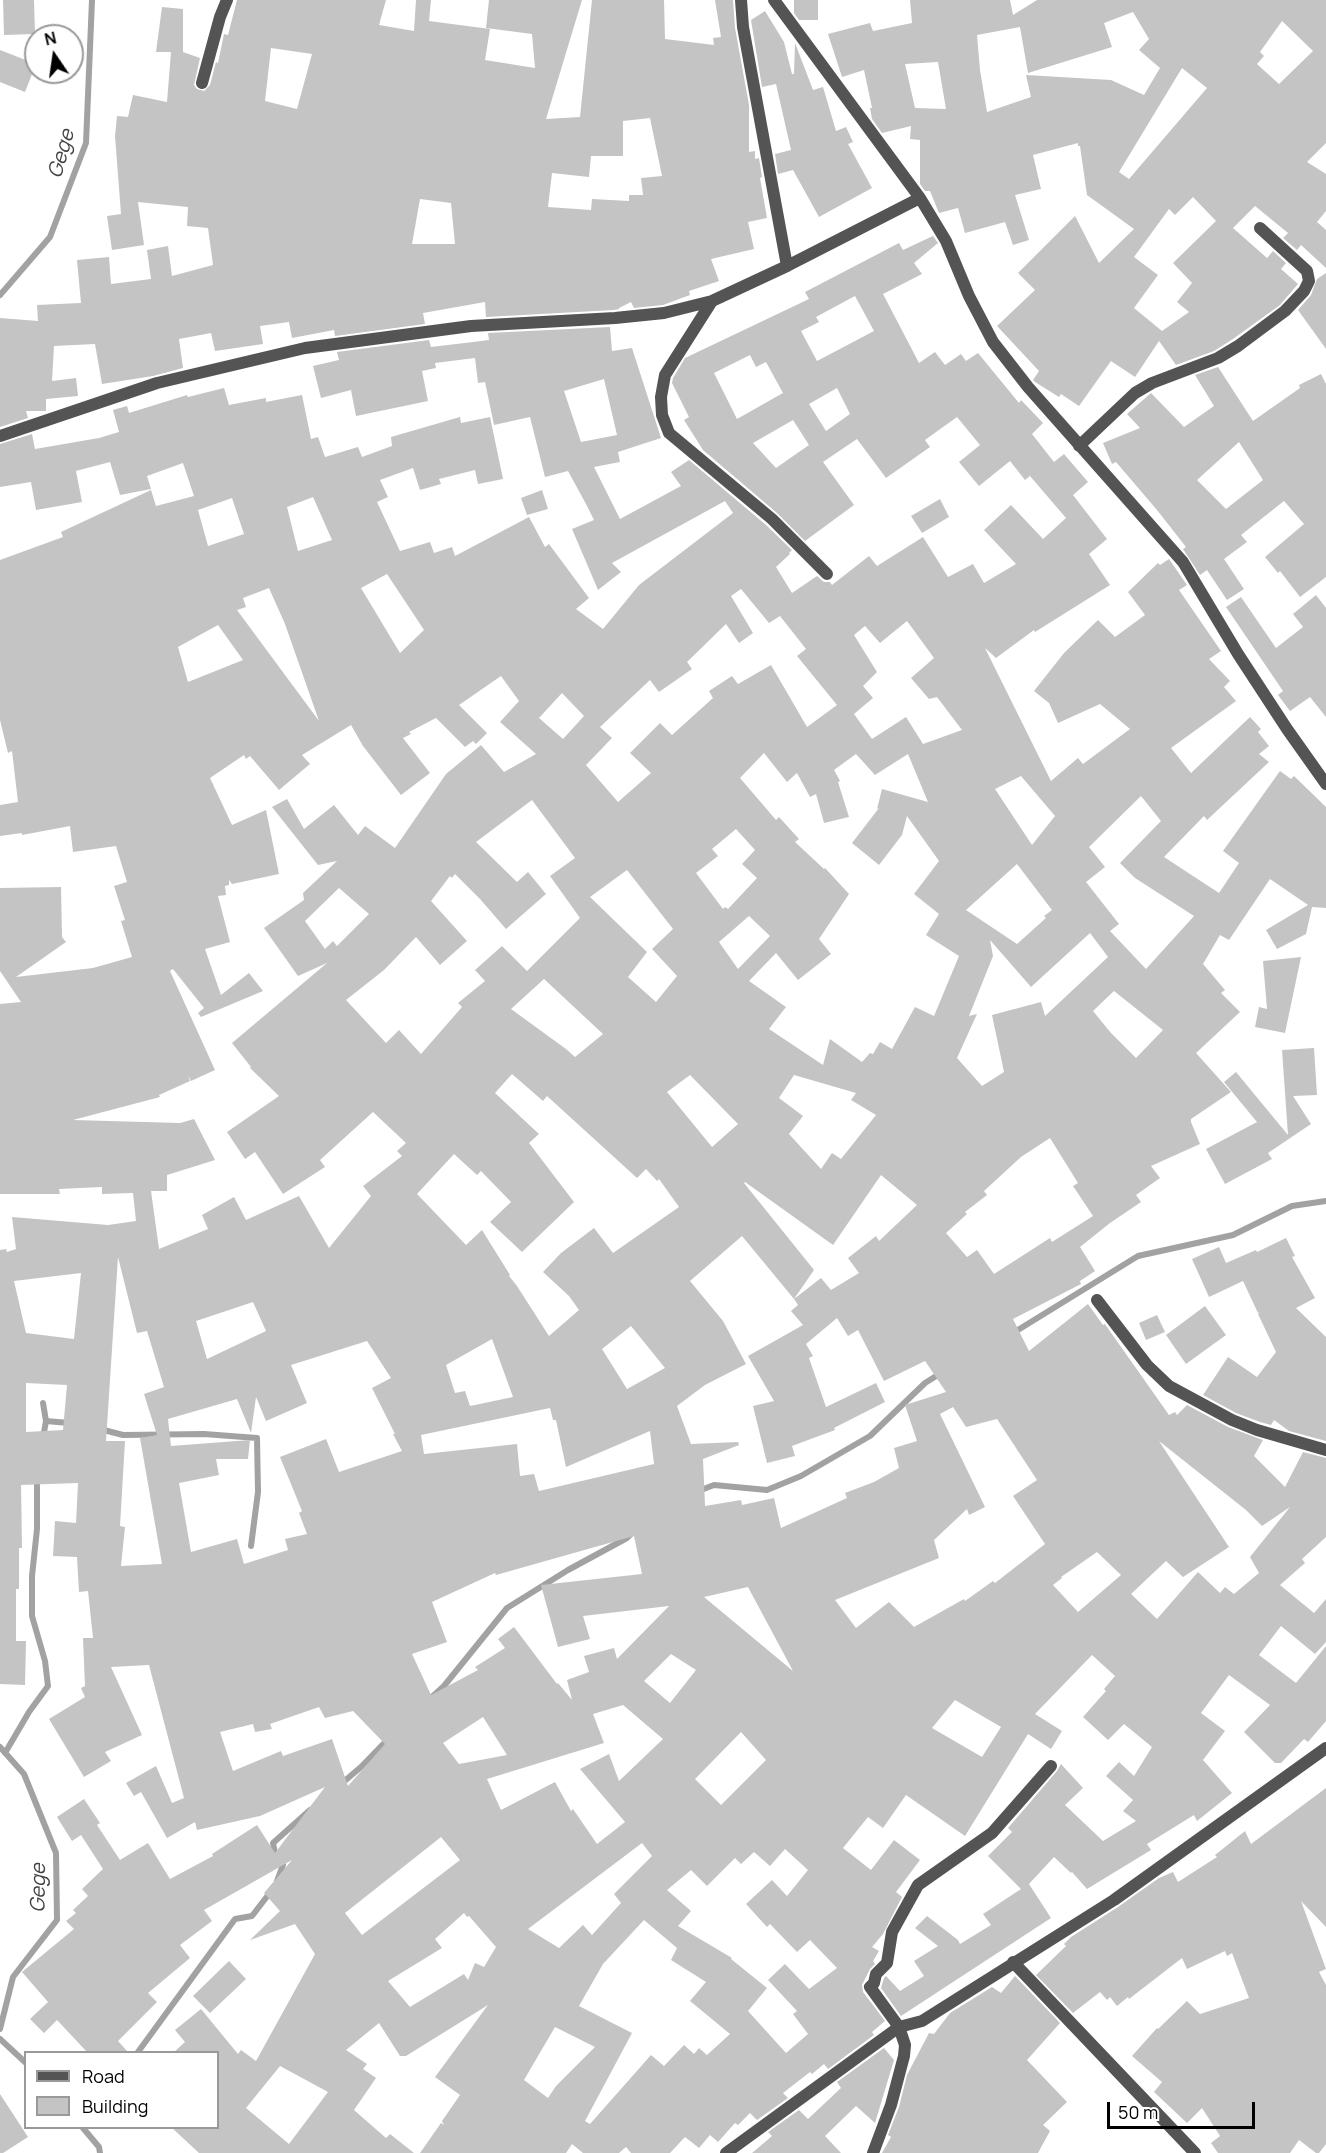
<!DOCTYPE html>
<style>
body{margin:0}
#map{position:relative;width:1326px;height:2153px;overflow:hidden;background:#fff;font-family:Manrope,sans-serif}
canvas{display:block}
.legend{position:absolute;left:24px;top:2051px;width:195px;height:78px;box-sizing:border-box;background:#fff;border:2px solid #999;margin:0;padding:8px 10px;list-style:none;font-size:18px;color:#000}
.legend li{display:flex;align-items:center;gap:12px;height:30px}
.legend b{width:30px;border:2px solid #999}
.north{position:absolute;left:24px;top:24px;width:60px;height:60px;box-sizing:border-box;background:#fff;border:2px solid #999;border-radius:50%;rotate:347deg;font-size:16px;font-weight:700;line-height:24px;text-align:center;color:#000}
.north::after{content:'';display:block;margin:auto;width:21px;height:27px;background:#000;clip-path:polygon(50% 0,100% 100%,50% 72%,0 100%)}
.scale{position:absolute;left:1107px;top:2102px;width:148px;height:27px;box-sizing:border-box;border:3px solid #000;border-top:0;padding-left:8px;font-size:18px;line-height:21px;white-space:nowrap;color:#000;-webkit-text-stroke:4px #fff;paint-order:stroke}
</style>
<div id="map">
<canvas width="1326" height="2153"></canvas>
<ul class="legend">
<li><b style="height:8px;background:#545454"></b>Road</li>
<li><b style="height:16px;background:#c4c4c4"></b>Building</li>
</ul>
<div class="north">N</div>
<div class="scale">50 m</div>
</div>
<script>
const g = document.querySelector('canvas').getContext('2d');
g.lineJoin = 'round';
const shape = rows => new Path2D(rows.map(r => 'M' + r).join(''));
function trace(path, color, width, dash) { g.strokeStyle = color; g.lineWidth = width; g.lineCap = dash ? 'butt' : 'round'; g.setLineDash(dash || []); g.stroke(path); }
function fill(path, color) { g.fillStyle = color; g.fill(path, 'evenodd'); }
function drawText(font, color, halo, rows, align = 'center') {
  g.font = font + ' Manrope,sans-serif'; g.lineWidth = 6; g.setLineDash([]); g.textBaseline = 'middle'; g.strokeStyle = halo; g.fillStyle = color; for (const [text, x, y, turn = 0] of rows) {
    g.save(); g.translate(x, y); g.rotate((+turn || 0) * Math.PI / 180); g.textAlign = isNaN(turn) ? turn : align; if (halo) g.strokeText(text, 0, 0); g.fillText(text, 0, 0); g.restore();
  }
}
const stream = shape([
 [0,295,50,237,86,143,92,0],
 [1013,1333,1138,1256,1233,1235,1292,1206,1326,1201],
 [43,1403,46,1421,43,1438],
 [46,1421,69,1423],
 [100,1429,123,1435,204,1434,257,1438,258,1492,251,1546],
 [696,1492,714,1485,767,1490,801,1476,870,1436,925,1383,941,1373],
 [432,1697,444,1686,507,1608,568,1570,627,1538,632,1533],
 [0,1747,24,1774,56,1853,57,1920,13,1977,0,2029],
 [5,1753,29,1712,48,1686,45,1661,32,1616,32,1576,37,1529,37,1477],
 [341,1784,361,1767,390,1737],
 [277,1881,283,1865,275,1853,273,1843,310,1810],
 [0,2039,26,2063],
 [138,2052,235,1919,252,1916,272,1890],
 [83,2128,99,2147,100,2153]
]);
const building = shape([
 [3,0,34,0,35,34,4,35],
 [237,0,386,0,379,25,414,31,416,0,431,0,429,21,490,29,485,60,535,68,532,34,486,28,489,0,582,0,546,119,580,117,592,0,664,0,665,39,714,45,713,38,721,37,715,0,733,0,735,28,749,105,749,152,755,151,755,159,759,158,762,177,760,178,767,218,748,222,754,249,711,259,719,281,689,291,690,295,663,305,634,308,631,302,619,308,619,309,614,310,486,317,485,302,423,313,425,324,335,336,334,330,292,338,289,322,260,326,263,344,215,351,211,333,179,339,183,368,153,376,102,384,95,344,54,346,52,381,76,378,78,396,46,399,46,411,26,411,28,418,0,427,0,318,38,321,37,305,81,303,77,260,109,257,111,284,151,279,147,250,168,246,172,276,213,265,208,228,187,226,188,207,138,202,144,245,112,250,107,216,121,214,115,136,117,116,128,117,133,95,167,102,171,52,156,52,162,7,183,9,183,52,200,58,194,85,197,89,204,91,210,85,216,62,218,63,224,34,228,35],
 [271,48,312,54,297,109,265,101],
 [650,118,662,176,641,178,643,195,629,195,629,201,592,199,591,210,548,207,552,173,589,177,591,156,623,156,623,121],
 [420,199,451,203,455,244,412,244],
 [794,0,818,0,818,20,799,20,794,13],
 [910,0,1010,0,1013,15,1037,0,1326,0,1326,143,1307,162,1326,174,1326,211,1317,222,1326,230,1326,268,1301,245,1297,250,1283,238,1288,233,1255,206,1233,228,1267,258,1273,251,1286,263,1281,269,1298,284,1280,305,1233,339,1214,351,1176,365,1159,341,1135,377,1111,361,1079,406,1061,394,1059,397,1035,382,1033,380,1039,371,997,326,1035,290,1018,273,1075,216,1099,263,1134,229,1087,195,1080,146,1078,146,1078,143,1033,155,1041,189,1015,195,1029,240,1013,245,1005,222,965,233,958,208,939,213,930,191,925,191,920,184,920,140,910,139,911,126,882,133,872,119,870,108,872,108,864,70,842,77,828,34,870,23,873,31,912,23],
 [1133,12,1149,39,1139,50,1160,68,1144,95,1111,80,1026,75,1031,97,987,112,980,70,977,35,1020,27,1028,73,1112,47,1104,23],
 [1282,21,1313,51,1279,84,1257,64,1264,56,1260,52],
 [938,62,946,109,915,108,905,64],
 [1182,68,1207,88,1129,179,1119,172],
 [1193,197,1216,221,1173,263,1192,283,1177,302,1189,312,1162,331,1134,308,1158,275,1134,257,1169,209,1175,215],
 [765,11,784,42,792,74,794,74,795,43,813,90,823,87,836,131,846,127,853,142,848,144,872,188,819,217,793,170,778,174,775,154,791,150,776,84,762,87,751,20],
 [0,50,36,64,25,92,0,82],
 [933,236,938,243,914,263,922,274,883,294,919,363,935,352,945,365,961,354,966,361,978,353,1019,403,1021,400,1043,423,1032,434,1054,462,1064,454,1088,482,1073,495,1107,539,1089,554,1110,585,1035,632,1034,630,996,658,985,648,1051,781,1078,758,1083,764,1130,729,1100,704,1058,723,1049,703,1034,691,1064,653,1098,620,1115,637,1145,615,1128,592,1158,563,1160,565,1169,559,1187,585,1179,590,1221,651,1209,659,1230,681,1224,687,1236,701,1171,748,1191,773,1250,717,1261,729,1258,732,1269,746,1259,754,1269,762,1207,820,1204,816,1164,857,1219,893,1239,863,1223,851,1280,771,1291,779,1294,776,1326,807,1326,908,1312,907,1306,934,1277,949,1266,930,1308,905,1270,879,1229,940,1220,935,1203,964,1225,990,1221,993,1240,1012,1196,1053,1231,1092,1191,1119,1191,1122,1200,1144,1151,1166,1160,1178,1136,1195,1141,1202,1110,1223,1080,1247,1095,1271,1080,1281,1081,1284,1013,1319,1029,1351,1088,1304,1103,1325,1105,1324,1107,1327,1169,1415,1175,1412,1177,1415,1187,1405,1228,1427,1263,1440,1254,1456,1285,1487,1303,1452,1326,1458,1326,1537,1302,1559,1305,1563,1280,1585,1314,1613,1326,1599,1326,1642,1315,1654,1281,1626,1259,1655,1296,1683,1326,1646,1326,1721,1308,1742,1304,1739,1281,1763,1275,1763,1244,1732,1270,1705,1229,1675,1201,1713,1225,1731,1203,1760,1232,1793,1197,1821,1194,1815,1147,1844,1151,1850,1087,1889,1072,1872,1071,1873,1054,1857,1029,1884,1051,1918,901,2016,881,1988,884,1978,886,1976,900,1991,924,1976,914,1961,938,1946,915,1928,927,1916,958,1940,960,1944,991,1925,983,1914,1021,1889,988,1856,1012,1832,1008,1828,1057,1771,1061,1764,1083,1788,1065,1805,1103,1841,1136,1821,1123,1811,1133,1800,1106,1776,1119,1762,1134,1776,1152,1747,1124,1724,1108,1740,1083,1717,1106,1691,1104,1689,1115,1676,1092,1655,1035,1714,1062,1731,1051,1749,1028,1734,965,1836,906,1795,883,1828,868,1817,843,1848,871,1870,894,1840,920,1860,896,1892,902,1897,883,1934,872,1947,879,1951,873,1961,875,1964,870,1969,862,1985,863,1992,885,2021,872,2032,874,2035,828,2069,824,2064,812,2074,810,2072,783,2093,788,2098,757,2120,750,2113,738,2125,735,2123,718,2142,710,2135,699,2148,685,2137,670,2153,631,2153,626,2147,619,2153,583,2153,572,2144,566,2153,420,2153,441,2123,444,2125,442,2121,460,2095,435,2077,488,2005,406,2056,400,2056,379,2023,346,2050,367,2064,363,2069,376,2078,354,2110,386,2138,390,2134,414,2153,199,2153,171,2127,218,2127,218,2052,174,2052,185,2042,175,2030,201,2009,238,2054,241,2050,256,2061,315,1954,295,1924,250,1940,280,1911,264,1893,292,1860,204,1910,212,1921,180,1945,190,1958,148,1993,157,2002,118,2041,128,2052,87,2052,57,2020,44,2033,30,2019,48,2002,22,1972,74,1929,66,1921,76,1913,73,1910,88,1896,82,1889,103,1869,81,1835,72,1841,57,1817,84,1799,100,1823,97,1825,120,1860,148,1843,170,1879,213,1856,212,1854,257,1825,275,1853,325,1787,260,1816,197,1830,195,1822,167,1838,141,1792,134,1796,126,1783,156,1766,172,1803,184,1798,149,1665,111,1667,142,1735,105,1752,111,1761,84,1777,49,1719,85,1697,81,1688,85,1686,83,1638,93,1638,88,1591,79,1592,77,1557,53,1556,55,1521,76,1523,78,1483,21,1485,22,1548,19,1548,19,1589,16,1589,16,1641,26,1641,25,1685,0,1684,0,1250,6,1249,7,1252,16,1249,12,1217,108,1225,136,1221,133,1193,102,1194,102,1187,59,1189,60,1194,0,1194,0,1004,21,1002,0,971,0,888,61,887,62,937,66,942,16,977,93,968,132,957,121,921,125,920,114,886,127,882,116,846,73,852,70,826,22,835,22,833,0,836,0,805,18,802,12,751,8,753,0,720,0,560,63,537,61,532,151,490,156,506,194,496,183,463,147,476,151,489,120,495,110,462,76,471,82,502,36,510,31,482,0,487,0,444,32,434,35,449,99,438,119,432,113,410,127,406,129,413,187,395,188,397,224,388,229,405,266,398,266,402,302,395,311,439,318,437,325,457,358,447,362,457,392,446,391,437,460,417,461,423,490,417,503,479,478,484,475,470,439,479,441,484,420,490,413,468,380,480,388,497,377,502,400,551,430,542,434,553,452,547,455,556,529,517,545,547,549,544,589,598,576,609,603,629,639,585,733,513,725,501,612,563,621,572,598,590,572,529,594,520,586,504,568,471,545,477,530,417,494,425,485,382,478,383,475,358,435,363,436,368,422,371,428,401,356,416,351,390,321,398,313,366,339,360,337,352,429,340,431,347,473,342,489,340,488,333,610,327,612,351,632,348,661,438,618,452,620,462,594,467,620,519,681,486,671,472,689,460,766,525,792,550,789,553,790,554,776,567,792,593,817,576,824,582,830,582,832,585,869,556,877,566,923,537,948,577,973,564,984,583,1016,564,984,530,1011,505,1043,539,1066,518,1030,476,1025,480,1010,461,979,486,959,462,980,445,957,417,925,440,930,447,886,478,857,439,823,462,854,505,805,541,777,513,703,450,684,420,689,417,672,383,673,378,685,358,809,299,805,292,899,243,903,250],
 [855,296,874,331,817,361,801,331,819,322,816,317],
 [750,355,756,367,766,362,783,393,737,419,714,373],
 [604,379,617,435,581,442,564,391],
 [837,388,850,414,826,431,809,404],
 [793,420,809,445,776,468,753,443],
 [313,497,332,540,298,551,287,507],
 [232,498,244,534,208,546,198,510],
 [387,574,424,630,400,653,361,588],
 [269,588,285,624,319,721,237,610,246,607,243,598],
 [741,589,769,623,780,616,806,649,797,656,837,705,807,727,771,665,738,684,732,676,709,691,713,698,672,735,660,723,630,753,651,773,618,802,586,765,612,738,600,727,650,680,659,692,692,669,687,662,726,624,739,643,753,633,731,596],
 [907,621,934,658,911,678,929,699,937,697,962,730,923,744,906,717,872,739,854,714,873,698,863,686,877,672,854,635,865,626,880,643],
 [218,625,243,660,188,682,178,647],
 [501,676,519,701,500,722,536,754,504,772,481,745,446,774,395,848,365,826,358,835,334,805,304,829,287,799,272,807,318,865,337,861,303,893,304,900,264,928,298,976,327,963,232,1043,251,1067,250,1068,279,1096,227,1132,245,1159,255,1152,283,1194,325,1167,320,1160,373,1112,406,1143,397,1151,402,1156,363,1186,371,1196,329,1248,299,1196,246,1220,234,1197,202,1215,208,1229,159,1249,151,1191,167,1191,167,1175,215,1160,194,1119,180,1123,73,1120,160,1097,159,1095,190,1081,188,1075,191,1081,215,1070,170,971,173,969,204,1008,198,1013,201,1017,263,991,249,973,221,995,205,949,230,942,218,896,226,895,225,886,229,885,229,880,232,884,279,874,266,810,232,825,210,778,244,755,246,759,250,756,279,790,310,764,302,755,351,725,363,746,401,795,430,773,403,738,411,734,409,732,436,718,465,747,473,741,476,744,487,733,459,705],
 [562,693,584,716,563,739,539,718],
 [764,753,787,782,797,773,810,797,816,794,824,823,849,817,838,782,840,781,834,770,856,754,875,775,908,754,928,802,882,789,877,809,879,808,852,843,879,865,902,835,907,816,939,861,914,894,939,914,926,935,959,956,934,1016,915,1007,892,1049,880,1042,873,1054,870,1053,862,1062,830,1039,823,1065,769,1029,786,1007,749,981,776,953,798,980,831,954,819,939,849,894,825,868,824,869,795,842,799,839,779,817,776,820,740,778],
 [1021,776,1055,816,1032,845,995,789],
 [1141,796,1161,821,1120,863,1135,878,1194,916,1146,969,1110,931,1119,924,1086,882,1105,867,1089,847],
 [532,800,575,858,550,876,580,918,527,971,502,946,475,970,485,981,458,1003,462,1007,421,1054,399,1030,386,1043,346,1000,384,970,416,937,440,965,467,941,431,901,450,876,452,878,455,874,480,899,506,929,546,894,528,872,517,882,476,842],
 [736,829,755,850,742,864,757,878,728,909,725,907,723,909,696,873,718,856,712,849],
 [1017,864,1052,910,1044,916,1046,918,1017,944,966,910],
 [627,870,673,929,652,949,677,976,656,1002,628,977,647,952,590,897],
 [339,888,369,914,337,946,333,941,325,949,305,921],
 [749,916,770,936,738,969,719,942],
 [1090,933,1108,957,1045,1016,1041,1002,992,1015,1004,1072,982,1086,957,1058,977,1014,969,1016,993,956,990,940,1031,987],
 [544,979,603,1034,575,1057,566,1049,511,1009],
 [1114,991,1163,1030,1136,1058,1111,1033,1093,1011],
 [512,1074,543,1101,547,1096,637,1178,646,1169,657,1181,659,1179,679,1207,613,1253,594,1228,561,1253,543,1272,569,1296,579,1310,549,1336,517,1286,509,1276,510,1275,482,1230,466,1245,417,1194,454,1154,477,1175,481,1171,511,1202,490,1222,522,1252,574,1202,529,1143,539,1134,495,1093],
 [690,1075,738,1124,712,1147,667,1092],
 [794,1075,856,1093,851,1100,876,1115,841,1159,832,1153,821,1169,789,1134,803,1116,779,1098],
 [1050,1138,1078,1183,1073,1186,1093,1216,1052,1242,1050,1238,994,1274,977,1250,967,1257,946,1233,967,1214,965,1212,987,1195,984,1191,1021,1157],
 [881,1175,917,1205,879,1241,876,1236,848,1258,859,1273,831,1290,821,1278,794,1299,798,1305,791,1311,803,1325,748,1356,774,1401,753,1406,767,1463,795,1456,792,1446,835,1430,834,1428,885,1402,876,1383,826,1407,809,1358,813,1356,806,1344,837,1318,848,1336,858,1330,884,1381,925,1361,946,1392,905,1405,917,1441,894,1448,899,1468,874,1482,845,1493,847,1498,781,1528,774,1498,742,1505,741,1500,705,1506,703,1459,739,1445,738,1442,691,1444,677,1406,705,1385,746,1364,723,1321,690,1281,742,1236,794,1299,814,1270,744,1183,745,1182,833,1245],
 [118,1257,137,1333,147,1331,164,1387,144,1394,157,1435,140,1438,162,1564,121,1566,125,1527,120,1526,125,1441,106,1441],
 [81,1273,74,1339,26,1333,14,1281],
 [253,1302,266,1331,207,1359,196,1321],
 [631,1326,665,1368,627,1389,602,1349],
 [492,1339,513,1397,470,1406,465,1391,455,1393,446,1365],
 [367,1341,391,1378,372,1388,395,1434,393,1434,402,1451,339,1472,326,1439,280,1457,302,1511,299,1513,307,1534,285,1539,288,1550,244,1564,237,1539,191,1552,179,1483,219,1475,216,1459,248,1459,250,1440,171,1446,168,1419,237,1399,251,1433,256,1397,266,1421,307,1403,291,1365],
 [26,1383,67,1385,63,1430,26,1432],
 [953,1407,966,1427,997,1419,1037,1480,1013,1496,1045,1544,995,1583,993,1581,965,1601,964,1599,914,1627,889,1602,856,1628,835,1600,939,1558,934,1540,967,1509,969,1515,985,1507,940,1414],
 [550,1408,553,1420,556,1420,566,1467,650,1431,654,1464,539,1491,534,1474,520,1476,517,1444,424,1454,421,1435],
 [1159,1441,1246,1510,1262,1526,1290,1507,1250,1557,1259,1573,1234,1594,1225,1587,1220,1593,1198,1572,1157,1619,1131,1594,1166,1561,1183,1577,1229,1547],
 [634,1536,642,1574,541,1585,558,1647,590,1639,583,1616,669,1606,617,1659,614,1648,584,1656,589,1672,567,1680,572,1700,558,1683,557,1684,514,1627,498,1639,505,1648,475,1667,478,1670,431,1695,412,1654,447,1642,432,1602,495,1573,496,1575],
 [1097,1552,1121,1575,1078,1612,1053,1585,1062,1578,1061,1577],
 [748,1587,793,1671,704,1597],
 [671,1654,696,1670,670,1703,644,1681],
 [955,1700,1001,1727,982,1757,932,1728],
 [623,1705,663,1739,619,1781,609,1754,580,1769,625,1822,597,1844,573,1809,571,1811,555,1782,501,1810,487,1779,604,1743,593,1714],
 [319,1707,325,1718,353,1711,385,1744,348,1786,332,1739,283,1756,281,1751,233,1771,220,1732,253,1724,255,1732,272,1729,270,1724],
 [483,1717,507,1755,459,1764,443,1743],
 [741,1732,766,1760,721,1805,695,1779],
 [441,1837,460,1860,362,1935,345,1913],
 [642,1843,652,1856,614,1894,621,1903,592,1935,583,1925,559,1948,528,1929],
 [785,1849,808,1870,787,1896,772,1880,746,1904,767,1927,770,1924,797,1952,810,1940,837,1968,809,1989,785,1964,768,1980,797,2011,793,2014,808,2034,786,2053,748,2011,767,1988,731,1959,732,1958,678,1926,691,1911,667,1890,691,1870,707,1886,735,1858,741,1864,754,1852,770,1866],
 [464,1913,467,1917,469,1916,496,1947,484,1967,475,1963,468,1980,464,1974,410,2007,388,1981,442,1948,435,1939],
 [644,1920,677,1948,671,1960,706,1982,690,2001,730,2034,707,2055,699,2048,694,2054,684,2045,664,2066,651,2055,590,2124,585,2121,632,2033,579,2006,603,1964],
 [555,2027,595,2047,556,2086,548,2098,524,2080],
 [280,2066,328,2092,289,2144,246,2108],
 [1326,273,1326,349,1298,310,1311,295,1317,279],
 [1218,367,1253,421,1300,388,1299,385,1321,374,1326,384,1326,577,1300,597,1280,571,1278,573,1265,557,1304,524,1284,501,1241,535,1247,542,1224,559,1244,589,1227,600,1207,570,1200,575,1183,549,1186,547,1157,510,1116,462,1112,464,1103,443,1140,428,1127,414,1151,393,1184,427,1214,406,1195,375],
 [1239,442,1263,480,1226,509,1197,480],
 [542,490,548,509,527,515,521,498],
 [940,499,949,517,922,533,911,516],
 [1316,595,1326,608,1326,717,1310,697,1290,711,1278,695,1283,691,1226,607,1241,597,1276,648,1303,627,1293,614],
 [1301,957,1285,1033,1255,1027,1259,1007,1267,1009,1263,961],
 [1314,1048,1317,1095,1293,1096,1311,1124,1268,1153,1272,1159,1225,1184,1206,1149,1257,1122,1224,1082,1236,1072,1288,1135,1282,1050],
 [1286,1238,1295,1256,1292,1257,1315,1298,1296,1308,1326,1337,1326,1441,1289,1431,1274,1420,1271,1425,1260,1422,1236,1413,1203,1395,1228,1357,1257,1377,1276,1352,1258,1314,1260,1312,1258,1313,1243,1281,1209,1297,1192,1259,1219,1247,1226,1263,1256,1250,1257,1252],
 [1205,1306,1226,1335,1186,1364,1166,1335],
 [1157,1315,1165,1332,1146,1340,1139,1323],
 [1326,1788,1326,1927,1301,1901,1326,1969,1319,1972,1326,1985,1326,2144,1319,2153,1316,2153,1299,2140,1290,2153,1218,2153,1211,2143,1220,2136,1202,2108,1187,2123,1154,2092,1162,2082,1132,2056,1157,2028,1158,2029,1187,2001,1200,2014,1249,1998,1232,1953,1227,1956,1225,1951,1187,1969,1182,1958,1129,1999,1128,1997,1117,2006,1110,1997,1107,2000,1100,1992,1073,2013,1036,1975,1066,1946,1064,1944,1071,1937,1118,1907,1159,1878,1173,1872,1178,1882,1217,1857,1215,1855,1245,1831,1251,1844],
 [229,1961,246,1979,210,2013,193,1996],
 [1015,1976,1060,2023,1027,2060,1067,2102,1043,2125,1050,2131,1038,2153,882,2153,891,2137,888,2135,899,2107,907,2075,929,2033,934,2034,950,2013,992,1987,1001,1993],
 [884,2048,894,2060,875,2123,856,2106,825,2136,841,2153,752,2153,772,2136,768,2132,799,2110,808,2119,841,2088,837,2082],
 [0,2094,28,2137,3,2153,0,2153]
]);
const minor = shape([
 [741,0,743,27,787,266],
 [774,0,920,198,946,241,969,296,993,342,1028,387,1183,562,1238,654,1287,729,1326,784],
 [202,83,220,17,227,0],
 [712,301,665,375,661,397,662,415,669,433,772,519,827,574],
 [0,436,157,383,305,348,471,326,615,318,664,313,712,301,787,266,920,198],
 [1079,446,1135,393,1152,383,1218,358,1238,346,1285,311,1304,291,1309,281,1307,271,1260,228],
 [1097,1300,1147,1365,1169,1386,1232,1420,1257,1430,1326,1450],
 [1013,1962,1195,2153],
 [726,2153,899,2027,922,2021,1114,1900,1326,1748],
 [873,2153,891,2105,904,2056,905,2045,899,2027,870,1987,874,1983,876,1974,887,1963,892,1932,918,1885,992,1833,1051,1766]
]);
const waterNames = [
 ["Gege",62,154,-74],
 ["Gege",39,1888,-89]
];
trace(stream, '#a2a2a2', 6);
fill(building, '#c4c4c4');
trace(minor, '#545454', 12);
drawText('italic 20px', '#434343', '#fff', waterNames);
</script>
